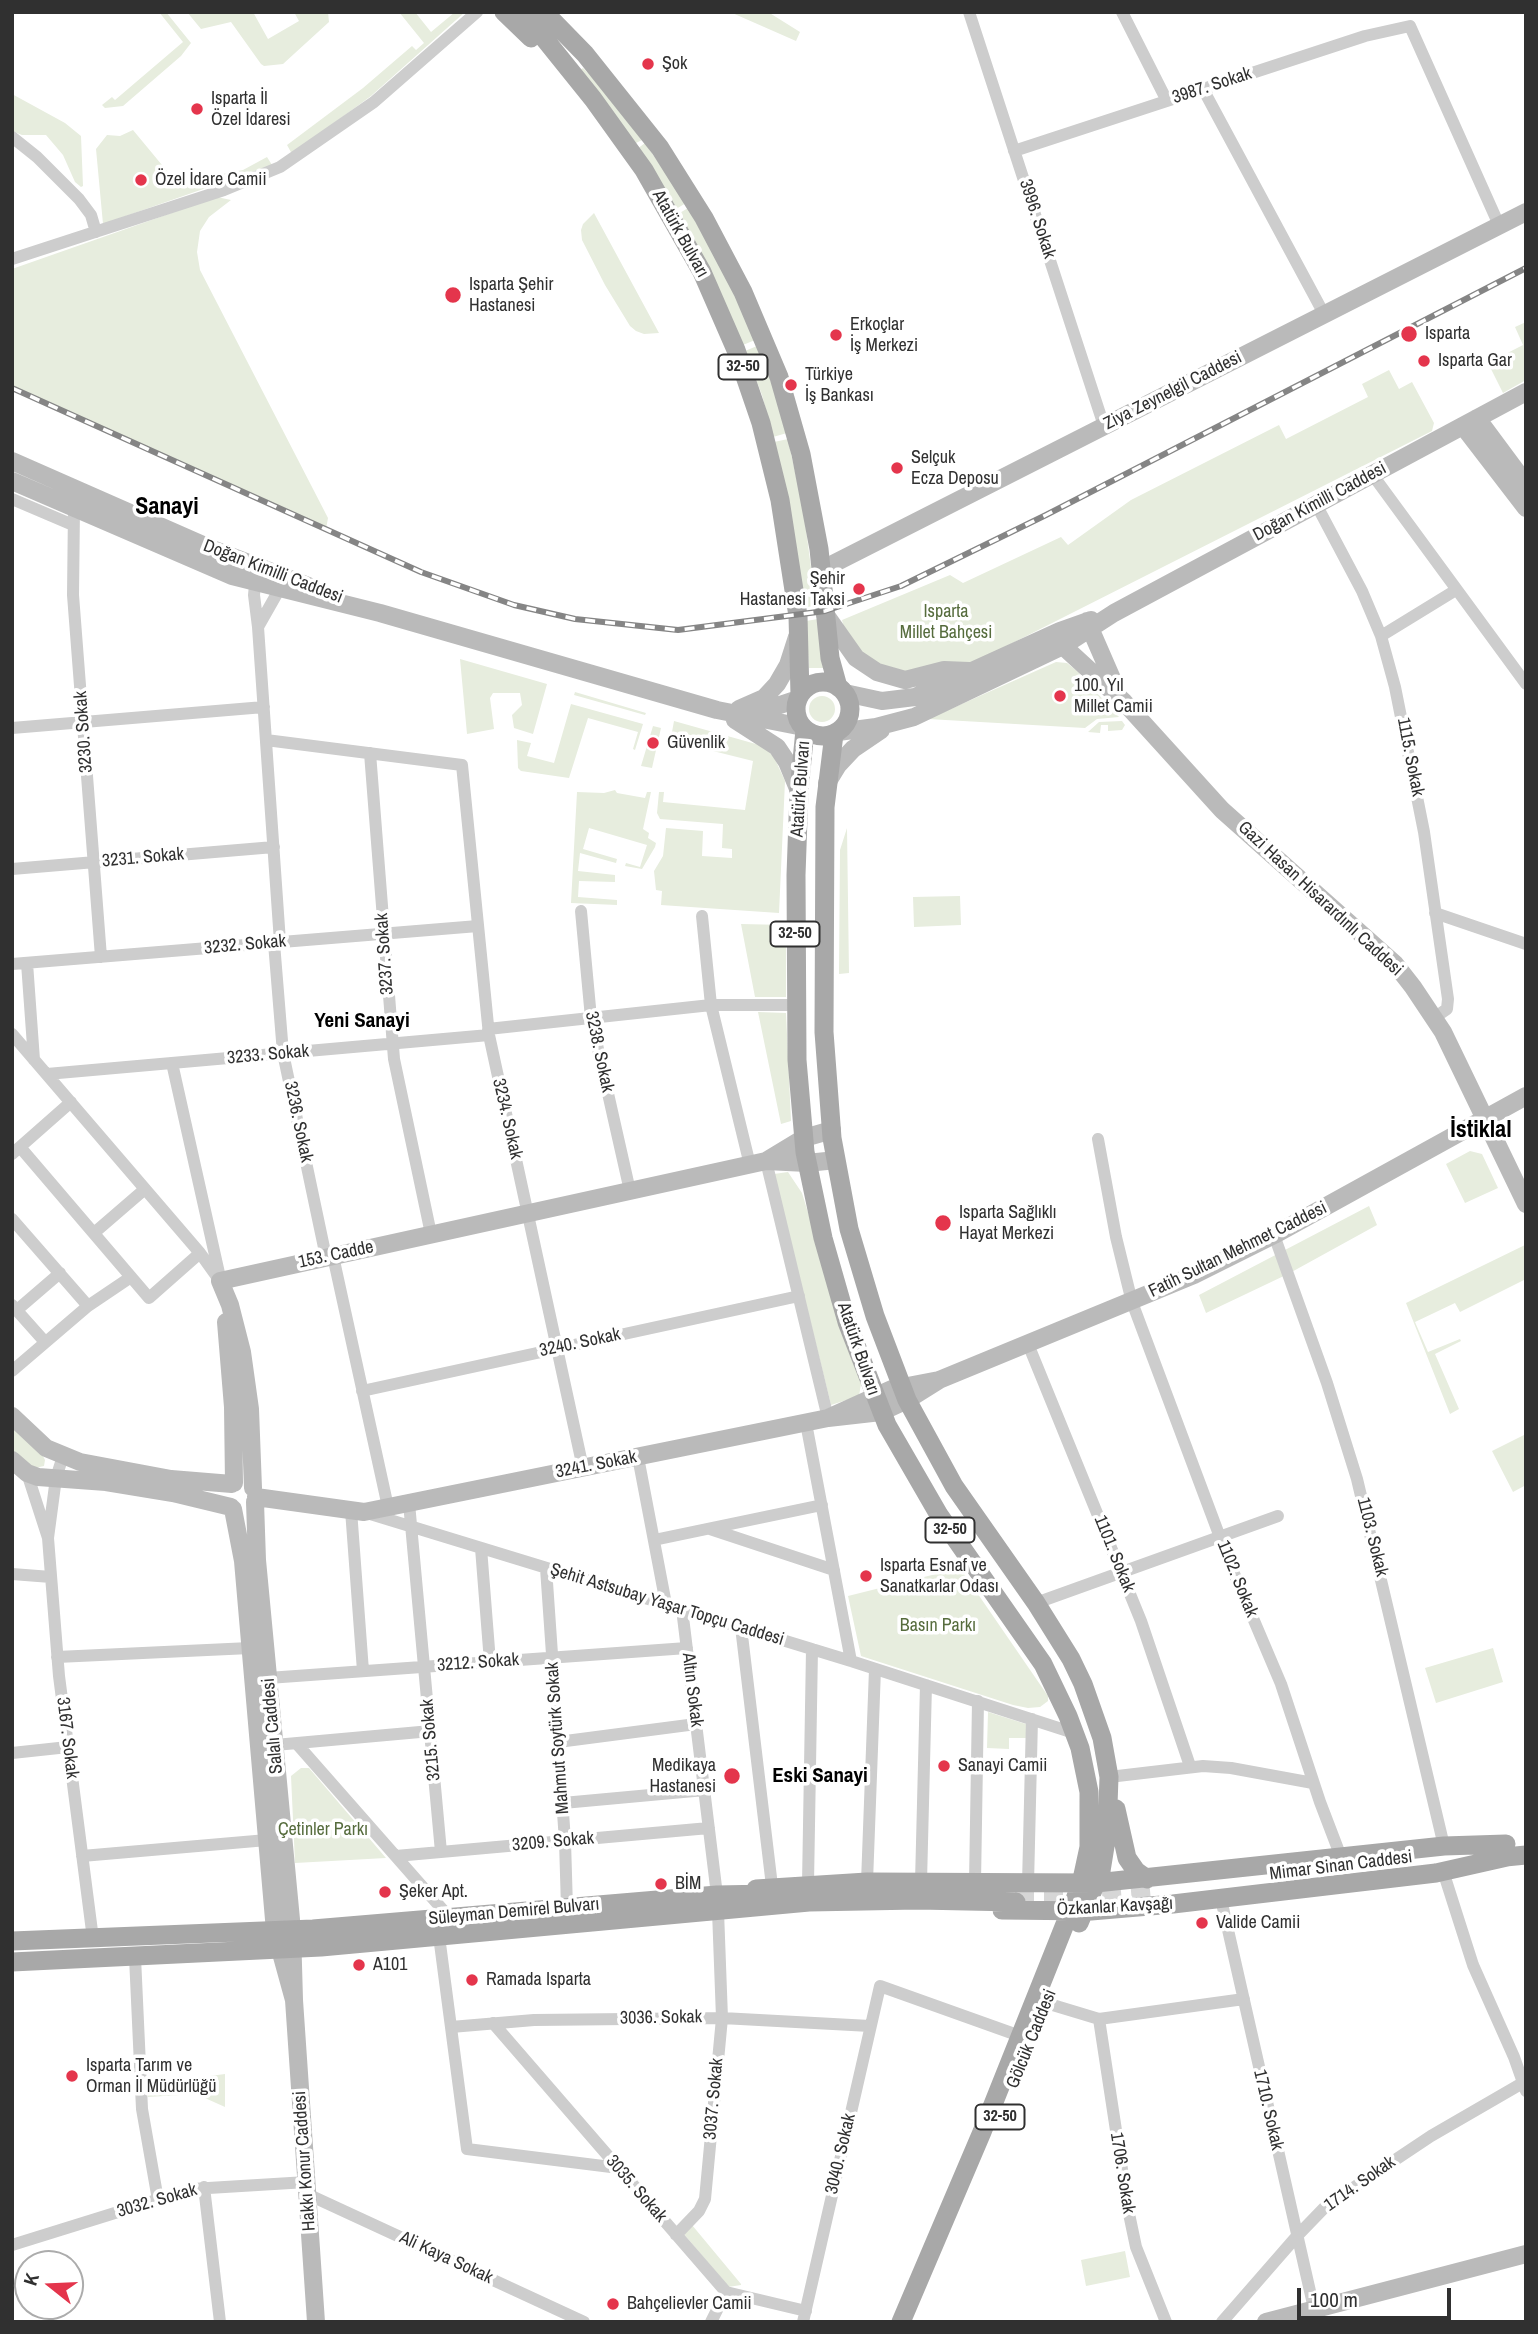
<!DOCTYPE html>
<meta charset="utf-8">
<style>
body{margin:0}
#map{position:relative;width:1538px;height:2334px;overflow:hidden;background:#fff;font-family:"Archivo Narrow",sans-serif}
canvas{display:block}
.frame{position:absolute;inset:0;border:14px solid #303030;pointer-events:none}
.north{position:absolute;left:14px;top:2250px;width:70px;height:70px;box-sizing:border-box;background:#fff;border:2px solid #acacac;border-radius:50%;rotate:288deg;font-size:19px;font-weight:700;line-height:28px;text-align:center;color:#303030}
.north::after{content:'';display:block;margin:auto;width:24px;height:32px;background:#e4354c;clip-path:polygon(50% 0,100% 100%,50% 72%,0 100%)}
.scale{position:absolute;left:1297px;top:2288px;width:154px;height:32px;box-sizing:border-box;border:4px solid #303030;border-top:0;padding-left:9px;font-size:21px;line-height:24px;white-space:nowrap;color:#303030;-webkit-text-stroke:5px #fff;paint-order:stroke}
</style>
<div id="map">
<canvas width="1538" height="2334"></canvas>
<div class="frame"></div>
<div class="north">K</div>
<div class="scale">100 m</div>
</div>
<script>
const g = document.querySelector('canvas').getContext('2d');
g.lineJoin = 'round';
function fill(path, color) { g.fillStyle = color; g.fill(path, 'evenodd'); }
const shape = rows => new Path2D(rows.map(r => 'M' + r).join(''));
function trace(path, color, width, dash) { g.strokeStyle = color; g.lineWidth = width; g.lineCap = dash ? 'butt' : 'round'; g.setLineDash(dash || []); g.stroke(path); }
function drawText(font, color, halo, rows, align = 'center') {
  g.font = font + ' "Archivo Narrow",sans-serif'; g.lineWidth = 7; g.setLineDash([]); g.textBaseline = 'middle'; g.strokeStyle = halo; g.fillStyle = color; for (const [text, x, y, turn = 0] of rows) {
    g.save(); g.translate(x, y); g.rotate((+turn || 0) * Math.PI / 180); g.textAlign = isNaN(turn) ? turn : align; if (halo) g.strokeText(text, 0, 0); g.fillText(text, 0, 0); g.restore();
  }
}
const green = shape([
 [159,12,166,12,191,43,181,56,123,106,105,108,102,105,112,97,115,100,183,42],
 [187,12,253,12,268,39,299,21,294,12,328,12,329,22,283,64,264,66,261,64,231,22,201,29],
 [399,12,415,12,431,32,455,12,465,12,371,96,292,154,287,145,363,88,412,46,416,50,424,43],
 [730,12,768,12,800,32,796,41],
 [583,68,604,89,642,140,634,144,580,70],
 [12,94,65,123,81,136,83,186,81,187,75,182,63,155,46,135,22,135,12,131],
 [133,130,181,188,202,178,243,170,267,157,272,165,103,224,96,149,107,135,120,136],
 [645,143,686,203,676,209,637,149],
 [217,197,231,200,209,217,200,231,197,252,200,270,328,518,326,529,12,388,12,269],
 [688,208,732,287,755,340,743,345,678,214],
 [594,213,659,333,644,334,636,331,630,326,605,285,582,240,581,230,583,224],
 [1526,322,1526,380,1503,393,1488,363,1523,345,1515,327],
 [757,346,773,387,787,433,773,437,762,395,745,351],
 [1389,370,1399,389,1412,382,1434,423,1432,431,975,662,913,675,872,666,846,635,842,620,950,575,963,583,1061,537,1068,545,1131,500,1279,425,1286,439,1368,397,1362,384],
 [788,439,804,514,816,606,805,607,774,442],
 [818,619,823,668,809,668,806,621],
 [460,659,547,684,533,734,514,728,512,715,522,705,520,693,493,693,490,698,494,729,467,734],
 [1056,662,1067,663,1077,671,1119,717,1097,719,1085,728,928,719],
 [575,692,646,713,645,715,574,695],
 '809 709a13 13 0 1 1 26 0a13 13 0 1 1-26 0Z',
 [571,704,643,724,635,750,633,749,638,732,588,718,569,778,521,771,518,768,517,740,531,743,527,756,554,763],
 [674,721,763,746,774,757,785,781,779,913,661,905,662,891,656,890,654,871,663,856,666,828,703,831,702,856,732,858,732,849,722,848,723,824,660,819,657,813,659,792,664,792,663,802,745,810,753,761,681,743,680,746,670,743],
 [1122,721,1125,725,1122,730,1108,731,1108,725,1101,725,1100,733,1088,732,1099,722],
 [653,726,661,728,652,768,641,766],
 [615,790,617,793,645,798,647,792,651,792,643,829,649,833,648,838,656,843,655,847,642,869,625,866,626,863,640,867,647,845,589,828,583,849,617,859,616,863,580,853,578,871,615,875,615,882,579,881,578,897,617,900,617,905,571,903,577,792,604,793],
 [847,828,849,973,839,974,840,850],
 [960,896,961,925,914,927,913,897],
 [741,924,786,925,786,997,755,997],
 [758,1012,786,1013,791,1121,781,1124],
 [1470,1151,1482,1154,1498,1188,1465,1203,1446,1164],
 [788,1172,802,1193,861,1384,859,1396,831,1405,774,1174],
 [1369,1206,1377,1225,1288,1274,1206,1313,1199,1295],
 [1525,1245,1526,1279,1460,1312,1455,1303,1415,1322,1428,1352,1460,1339,1461,1341,1435,1354,1459,1409,1450,1414,1406,1303],
 [12,1425,43,1456,45,1460,44,1466,35,1468,24,1462,12,1450],
 [1526,1434,1526,1485,1513,1492,1492,1451],
 [960,1568,1048,1696,1048,1701,1040,1707,1028,1708,1013,1705,861,1656,848,1596],
 [1493,1648,1503,1682,1436,1703,1425,1668],
 [988,1712,1029,1725,1028,1738,1009,1738,1009,1749,987,1748],
 [301,1768,309,1768,386,1858,295,1863,291,1776],
 [225,2074,225,2107,196,2094,148,2097,148,2084],
 [692,2225,741,2284,741,2285,728,2287,684,2234],
 [1125,2251,1130,2277,1086,2286,1081,2260]
]);
const primaryTunnel = shape([
 [1015,1893,1087,1893,1156,1887]
]);
const street = shape([
 [969,12,1104,426],
 [1122,12,1167,101],
 [1203,89,1324,314],
 [12,137,37,157,79,199,91,215,96,232],
 [1014,151,1365,36,1410,26,1499,225],
 [12,259,224,190,280,167,374,102,477,12],
 [1372,474,1526,684],
 [12,499,73,525],
 [1316,504,1362,591,1381,636,1395,687,1424,832,1448,999,1447,1009,1434,1018],
 [74,508,73,595,101,957],
 [256,575,254,595,258,627,283,583],
 [258,627,280,942],
 [1381,636,1456,590],
 [12,728,264,707],
 [266,740,462,765,489,1035,583,1468],
 [370,753,394,1059,431,1234],
 [12,869,274,847],
 [581,911,591,1018,630,1191],
 [1435,913,1526,944],
 [702,916,711,1005,750,1165],
 [274,943,283,1053,326,1257],
 [27,963,34,1060],
 [12,964,478,926],
 [488,1029,711,1005,796,1005],
 [12,1034,200,1253,220,1281],
 [172,1063,219,1273],
 [47,1074,489,1035],
 [1098,1139,1116,1237,1132,1302,1230,1564,1281,1684,1320,1802,1341,1857],
 [20,1147,149,1298,200,1253],
 [12,1154,71,1102],
 [766,1161,828,1418],
 [12,1219,88,1306],
 [94,1233,145,1189],
 [1274,1235,1327,1383,1357,1479,1444,1846],
 [333,1256,388,1507],
 [12,1305,45,1342],
 [17,1310,60,1273],
 [1028,1344,1141,1621,1190,1766],
 [12,1371,88,1306,131,1277],
 [362,1391,799,1296],
 [806,1423,851,1661],
 [638,1457,666,1604],
 [27,1473,48,1538,56,1478,63,1456],
 [409,1503,441,1852],
 [351,1510,363,1671],
 [367,1513,851,1661,1074,1733],
 [710,1529,834,1570],
 [48,1538,59,1676,93,1939],
 [654,1540,822,1505],
 [481,1548,490,1662],
 [546,1568,565,1841,567,1908],
 [12,1574,51,1577],
 [1036,1603,1278,1516],
 [682,1609,717,1895],
 [741,1627,772,1886],
 [57,1657,250,1648],
 [268,1678,687,1648],
 [558,1742,696,1724],
 [297,1744,450,1918],
 [275,1745,431,1731],
 [12,1753,68,1747],
 [1109,1777,1203,1766,1231,1768,1313,1783],
 [563,1803,705,1790],
 [82,1856,267,1840],
 [396,1856,709,1828],
 [1443,1871,1473,1965,1514,2057,1526,2091],
 [867,1882,875,1669],
 [921,1882,926,1685],
 [975,1883,978,1701],
 [808,1884,812,1649],
 [1028,1884,1032,1719],
 [1221,1899,1317,2322],
 [439,1936,467,2149,619,2168],
 [135,1957,142,2109,158,2200],
 [1046,2003,1099,2019,1244,1999],
 [1099,2019,1128,2209,1136,2247,1166,2322],
 [493,2023,726,2292,806,2311],
 [451,2027,534,2020,722,2018,870,2026],
 [204,2187,220,2322],
 [307,2194,584,2322],
 [676,2235,699,2211,705,2199,722,2018,718,1911],
 [12,2245,192,2189,307,2182],
 [711,2322,726,2292],
 [803,2322,880,1986,1020,2036],
 [1222,2322,1297,2236,1326,2206,1431,2136,1526,2081]
]);
const secondary = shape([
 [1477,418,1526,484],
 [1463,426,1526,508],
 [12,461,212,549,308,586],
 [12,481,232,576,380,613,717,710,803,727],
 [821,570,1526,212],
 [825,614,856,658,877,672,905,680,944,670,969,671],
 [1087,621,1117,690],
 [1054,634,1063,646,1124,702,1222,810,1395,964,1413,987,1443,1032,1526,1204],
 [845,693,882,701,915,697,1060,631,1091,620],
 [739,709,764,698,777,684,788,665,797,637],
 [749,709,774,707,798,699],
 [735,720,777,747,787,762,799,791],
 [838,732,876,727,914,717,1063,646,1114,613,1526,392],
 [827,783,838,765,853,749,881,730],
 [832,1130,804,1138,766,1161,807,1163,836,1160],
 [220,1281,766,1161],
 [220,1281,230,1305,242,1352,250,1409,253,1488],
 [226,1322,233,1407,234,1483],
 [939,1380,1194,1275,1274,1235,1526,1096],
 [939,1380,907,1400,881,1412,828,1418,892,1389,939,1380],
 [12,1416,46,1448,80,1462,171,1479,232,1484],
 [12,1460,27,1473,38,1477,106,1482,173,1493,231,1507],
 [256,1497,364,1512,828,1418],
 [233,1509,243,1561,275,1931,294,2000,292,1930,257,1560,255,1502],
 [294,2000,316,2322],
 [1266,2322,1526,2254]
]);
const primary = shape([
 [504,12,531,38],
 [523,12,593,99,644,170,702,272,736,350,761,423,780,500,798,616,800,695],
 [544,12,585,54,660,148,704,218,743,292,779,377,801,454,819,549,830,658,838,687],
 '796 709a27 27 0 1 1 54 0a27 27 0 1 1-54 0Z',
 [805,730,799,791,796,875,797,1060,805,1152,823,1238,847,1322,887,1425,939,1515,1043,1664,1068,1716,1080,1748,1089,1792,1089,1847,1081,1884,982,2132,901,2322],
 [834,734,825,807,824,1032,832,1138,849,1229,875,1316,907,1400,954,1486,1036,1603,1071,1659,1083,1684,1102,1738,1109,1777,1107,1834,1101,1871,1079,1923],
 [1116,1809,1127,1858,1136,1871,1147,1879],
 [1495,1858,1526,1855],
 [756,1889,867,1882,1096,1883,1444,1846,1506,1844],
 [1002,1910,1091,1911,1173,1904,1436,1873,1507,1857],
 [12,1941,313,1929,717,1895,769,1894],
 [12,1962,321,1947,809,1902,918,1900,1016,1902]
]);
const rail = shape([
 [12,388,421,572,514,605,575,619,678,630,825,611,901,586,1046,515,1526,268]
]);
const markers = [
 [648,64,7,"#e4354c"],
 [197,109,7,"#e4354c"],
 [141,180,7,"#e4354c"],
 [453,295,9,"#e4354c"],
 [1409,334,9,"#e4354c"],
 [836,335,7,"#e4354c"],
 [1424,361,7,"#e4354c"],
 [791,385,7,"#e4354c"],
 [897,468,7,"#e4354c"],
 [859,589,7,"#e4354c"],
 [1060,696,7,"#e4354c"],
 [653,743,7,"#e4354c"],
 [943,1223,9,"#e4354c"],
 [866,1576,7,"#e4354c"],
 [944,1766,7,"#e4354c"],
 [732,1776,9,"#e4354c"],
 [661,1884,7,"#e4354c"],
 [385,1892,7,"#e4354c"],
 [1202,1923,7,"#e4354c"],
 [359,1965,7,"#e4354c"],
 [472,1980,7,"#e4354c"],
 [72,2076,7,"#e4354c"],
 [613,2304,7,"#e4354c"]
];
const shields = [
 [743,367,49],
 [795,934,49],
 [950,1530,49],
 [1000,2117,49]
];
const shieldNames = [
 ["32-50",743,367],
 ["32-50",795,934],
 ["32-50",950,1530],
 ["32-50",1000,2117]
];
const poiNames = [
 ["Şok",662,64],
 ["Isparta İl",211,99],
 ["Özel İdaresi",211,120],
 ["Özel İdare Camii",155,180],
 ["Isparta Şehir",469,285],
 ["Hastanesi",469,306],
 ["Erkoçlar",850,325],
 ["İş Merkezi",850,346],
 ["Isparta",1425,334],
 ["Isparta Gar",1438,361],
 ["Türkiye",805,375],
 ["İş Bankası",805,396],
 ["Selçuk",911,458],
 ["Ecza Deposu",911,479],
 ["Şehir",845,579,"right"],
 ["Hastanesi Taksi",845,600,"right"],
 ["100. Yıl",1074,686],
 ["Millet Camii",1074,707],
 ["Güvenlik",667,743],
 ["Isparta Sağlıklı",959,1213],
 ["Hayat Merkezi",959,1234],
 ["Isparta Esnaf ve",880,1566],
 ["Sanatkarlar Odası",880,1587],
 ["Medikaya",716,1766,"right"],
 ["Hastanesi",716,1787,"right"],
 ["Sanayi Camii",958,1766],
 ["BİM",675,1884],
 ["Şeker Apt.",399,1892],
 ["Valide Camii",1216,1923],
 ["A101",373,1965],
 ["Ramada Isparta",486,1980],
 ["Isparta Tarım ve",86,2066],
 ["Orman İl Müdürlüğü",86,2087],
 ["Bahçelievler Camii",627,2304]
];
const streetNames = [
 ["3987. Sokak",1212,86,-18],
 ["3996. Sokak",1037,219,72],
 ["Atatürk Bulvarı",680,234,61],
 ["Ziya Zeynelgil Caddesi",1173,391,-27],
 ["Doğan Kimilli Caddesi",1320,502,-28],
 ["Doğan Kimilli Caddesi",273,572,21],
 ["3230. Sokak",84,732,-94],
 ["1115. Sokak",1410,757,79],
 ["Atatürk Bulvarı",801,789,-86],
 ["3231. Sokak",143,858,-5],
 ["Gazi Hasan Hisarardınlı Caddesi",1320,899,43],
 ["3232. Sokak",245,945,-5],
 ["3237. Sokak",385,954,-94],
 ["3238. Sokak",599,1052,78],
 ["3233. Sokak",268,1055,-5],
 ["3234. Sokak",507,1119,77],
 ["3236. Sokak",298,1122,78],
 ["Fatih Sultan Mehmet Caddesi",1238,1250,-26],
 ["153. Cadde",336,1255,-12],
 ["3240. Sokak",580,1343,-12],
 ["Atatürk Bulvarı",858,1349,71],
 ["3241. Sokak",596,1465,-11],
 ["1103. Sokak",1372,1537,76],
 ["1101. Sokak",1114,1554,68],
 ["1102. Sokak",1237,1579,68],
 ["Şehit Astsubay Yaşar Topçu Caddesi",667,1605,17],
 ["3212. Sokak",478,1663,-4],
 ["Altın Sokak",692,1690,83],
 ["Salalı Caddesi",273,1726,-95],
 ["3167. Sokak",67,1738,83],
 ["Mahmut Soytürk Sokak",558,1738,-94],
 ["3215. Sokak",431,1740,-95],
 ["3209. Sokak",553,1842,-5],
 ["Mimar Sinan Caddesi",1341,1866,-7],
 ["Özkanlar Kavşağı",1115,1907,-3],
 ["Süleyman Demirel Bulvarı",514,1912,-5],
 ["3036. Sokak",661,2018,-1],
 ["Gölcük Caddesi",1032,2039,-68],
 ["3037. Sokak",714,2099,-85],
 ["1710. Sokak",1268,2110,77],
 ["3040. Sokak",841,2154,-77],
 ["Hakkı Konur Caddesi",305,2161,-94],
 ["1706. Sokak",1122,2173,81],
 ["1714. Sokak",1360,2184,-35],
 ["3035. Sokak",636,2189,49],
 ["3032. Sokak",157,2201,-16],
 ["Ali Kaya Sokak",446,2258,25]
];
const parkNames = [
 ["Isparta",946,612],
 ["Millet Bahçesi",946,633],
 ["Basın Parkı",938,1626],
 ["Çetinler Parkı",323,1830]
];
const quarterNames = [
 ["Yeni Sanayi",362,1021],
 ["Eski Sanayi",820,1776]
];
const districtNames = [
 ["Sanayi",167,508],
 ["İstiklal",1481,1131]
];
fill(green, '#e7edde');
trace(primaryTunnel, '#d6d6d6', 19, [19, 10]);
trace(street, '#cdcdcd', 12);
trace(secondary, '#bababa', 18);
trace(primary, '#a8a8a8', 19);
trace(rail, '#858585', 6);
trace(rail, '#fff', 3.5, [10]);
for (const [x, y, r, color] of markers) { const dot = new Path2D(); dot.arc(x, y, r, 0, 2 * Math.PI); g.fillStyle = color; g.fill(dot); trace(dot, '#fff', 2.5); }
for (const [x, y, w] of shields) { const box = new Path2D(); box.roundRect(x - w / 2, y - 12.5, w, 25, 5); g.fillStyle = '#fff'; g.fill(box); trace(box, '#303030', 2); }
drawText('bold 16px', '#303030', null, shieldNames);
drawText('18px', '#303030', '#fff', poiNames, 'left');
drawText('18px', '#303030', '#fff', streetNames);
drawText('18px', '#566c3d', '#fff', parkNames);
drawText('bold 21px', '#000', '#fff', quarterNames);
drawText('bold 24px', '#000', '#fff', districtNames);
</script>
